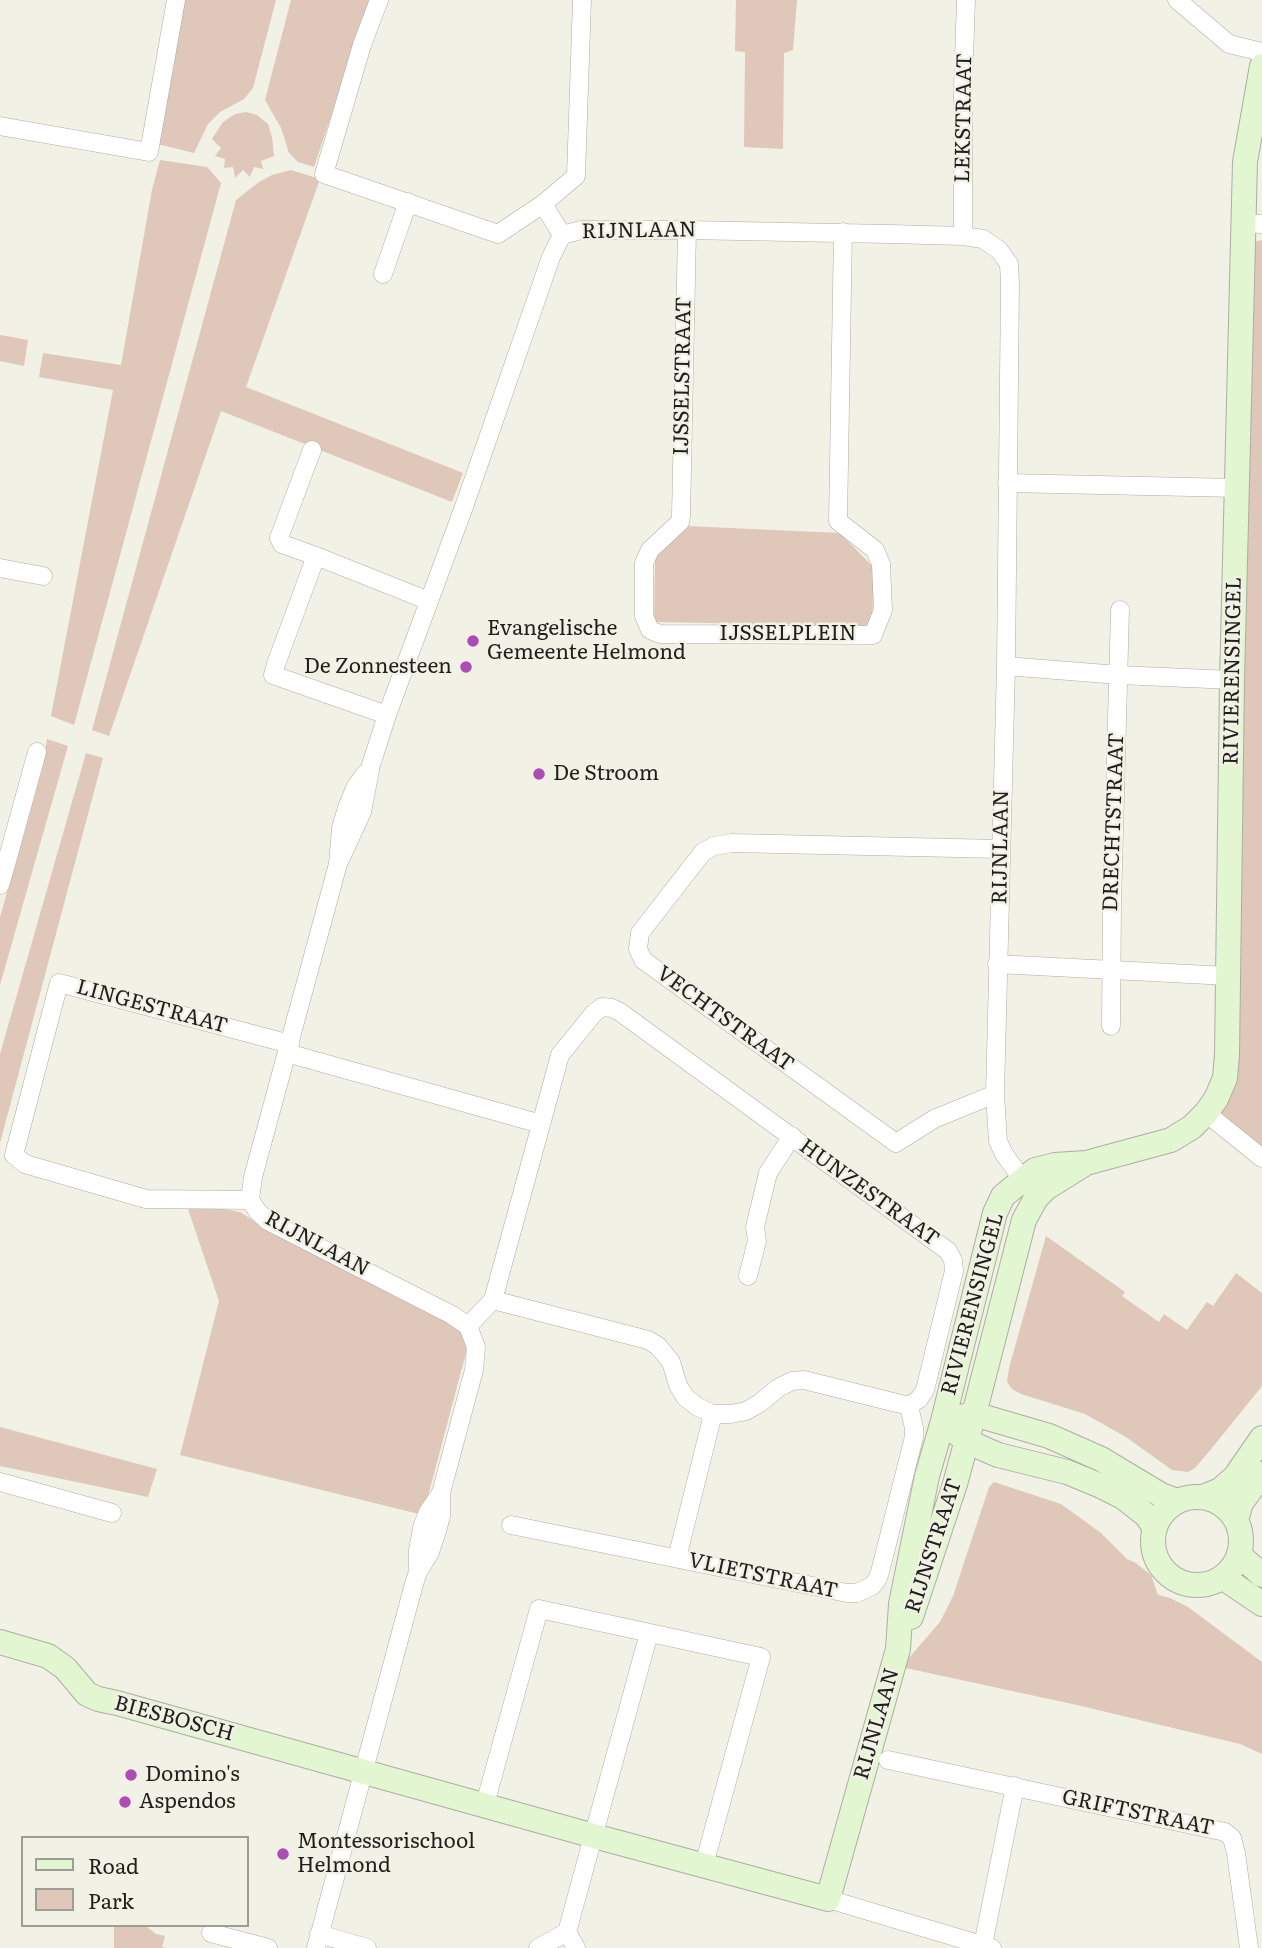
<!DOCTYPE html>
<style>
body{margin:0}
#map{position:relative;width:1262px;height:1948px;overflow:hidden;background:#f2f1e6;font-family:Literata,serif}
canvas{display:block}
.legend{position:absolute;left:21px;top:1836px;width:228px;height:91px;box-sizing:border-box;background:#f2f1e6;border:2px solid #9e9d95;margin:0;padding:9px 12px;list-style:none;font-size:21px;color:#1f1f1b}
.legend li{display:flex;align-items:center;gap:14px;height:35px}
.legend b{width:35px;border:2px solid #9e9d95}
</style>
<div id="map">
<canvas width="1262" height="1948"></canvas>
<ul class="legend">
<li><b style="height:9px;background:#e2f6d2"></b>Road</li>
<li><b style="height:19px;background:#dfc7ba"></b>Park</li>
</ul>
</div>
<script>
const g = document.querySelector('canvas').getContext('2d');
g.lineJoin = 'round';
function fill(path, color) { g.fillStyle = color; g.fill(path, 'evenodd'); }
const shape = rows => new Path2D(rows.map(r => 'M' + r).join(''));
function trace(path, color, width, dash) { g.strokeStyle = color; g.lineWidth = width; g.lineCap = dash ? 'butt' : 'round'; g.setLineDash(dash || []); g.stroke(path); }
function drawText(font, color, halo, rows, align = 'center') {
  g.font = font + ' Literata,serif'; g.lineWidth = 5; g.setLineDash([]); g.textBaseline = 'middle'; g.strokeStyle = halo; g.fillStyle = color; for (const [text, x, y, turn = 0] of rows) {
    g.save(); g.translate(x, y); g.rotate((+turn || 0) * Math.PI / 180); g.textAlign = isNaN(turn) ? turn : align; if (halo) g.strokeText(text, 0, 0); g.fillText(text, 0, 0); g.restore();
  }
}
const green = shape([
 [183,0,276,0,253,88,244,99,220,112,208,124,194,153,157,144],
 [291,0,370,0,314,167,298,162,289,153,281,128,265,100],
 [736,0,797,0,793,50,784,53,783,149,744,147,745,52,735,51],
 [246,112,257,115,268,124,272,137,274,156,261,161,263,169,254,167,250,177,243,170,235,178,233,167,224,168,225,159,215,156,221,148,212,139,223,122,235,114],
 [160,160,207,167,221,183,74,725,51,716,113,390,39,377,43,353,121,365,152,190],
 [291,170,320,179,246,387,463,473,452,502,221,411,109,736,92,730,236,200,259,182,272,175],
 [1262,240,1262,1154,1216,1118,1235,1074,1239,1054,1245,605,1253,242],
 [0,335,28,340,24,366,0,361],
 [686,526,840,533,874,568,872,626,654,622,655,557],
 [47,739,68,746,0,985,0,917,43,766],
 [86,753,103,758,0,1143,0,1054],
 [188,1209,224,1209,240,1212,265,1228,437,1314,463,1333,466,1338,466,1353,423,1515,180,1455,219,1301],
 [1046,1236,1125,1292,1122,1296,1159,1322,1164,1314,1187,1330,1207,1302,1213,1306,1236,1273,1262,1293,1262,1386,1212,1448,1195,1468,1188,1472,1172,1470,1126,1437,1085,1414,1021,1394,1012,1389,1007,1382,1009,1368],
 [0,1427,157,1469,148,1497,0,1466],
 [994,1482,1061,1504,1101,1533,1127,1559,1136,1563,1151,1575,1158,1595,1170,1598,1188,1607,1262,1662,1262,1754,1240,1744,1077,1705,901,1667,940,1622,953,1596,989,1487],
 [114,1925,144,1925,156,1934,165,1936,162,1947,167,1948,114,1948]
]);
const street = shape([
 [379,0,362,45,324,174,498,234,543,204,576,176,582,0],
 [1177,0,1229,44,1262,52],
 [0,126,149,152,176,0],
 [543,204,562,235],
 [1243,223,1262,224],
 [687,230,681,516,680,522,650,550,644,563,644,616,650,630,660,634,873,635,883,610,881,564,875,550,838,521,843,232],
 [963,236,963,89,966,0],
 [383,274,408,202],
 [312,450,279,538,282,544,316,556],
 [1007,483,1237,488],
 [0,568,43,576],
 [1006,666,1119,675,1232,680],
 [387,715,273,675,276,664,316,556,429,601],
 [338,864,362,812,371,765,387,715,465,504,551,257,562,235,581,230,687,230,890,234,963,236,983,239,999,250,1009,264,1010,283,1006,666,995,1094,998,1141,1004,1154,1028,1187],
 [0,866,5,868,0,885],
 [5,868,37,752],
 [997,964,1228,976],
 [1111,1026,1112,904,1120,610],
 [287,1053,541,1124],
 [995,1094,934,1119,896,1143,643,960,638,949,640,933,703,852,714,846,732,843,1000,849],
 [1206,1113,1262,1158],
 [250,1200,146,1199,25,1164,14,1155,59,983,290,1044],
 [748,1276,757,1241,755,1227,768,1173,792,1136],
 [468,1326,493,1300,560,1055,594,1013,602,1007,612,1008,620,1012,948,1251,953,1260,954,1271,925,1390,919,1399,909,1406,804,1380,792,1381,778,1388,760,1403,746,1411,731,1414,713,1414,698,1407,685,1397,678,1385,671,1362,658,1346,648,1340,493,1300],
 [0,1482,112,1513],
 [511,1525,847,1593,857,1593,872,1586,877,1580,880,1572,914,1437,914,1428,909,1406],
 [677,1558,713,1414],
 [418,1568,418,1550,422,1528,428,1512,441,1493],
 [888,1760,1225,1832,1232,1838,1236,1853,1249,1948],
 [485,1804,539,1609,761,1657,704,1865],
 [828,1899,992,1948],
 [567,1932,576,1948],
 [211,1933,268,1948],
 [319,1934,367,1948],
 [983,1945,1015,1786],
 [316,1948,414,1584,418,1572,430,1552,437,1531,441,1516,441,1493,474,1370,476,1347,468,1326,452,1315,268,1221,258,1212,250,1200,253,1177,338,864,341,828,347,808,355,788,365,774],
 [538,1948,567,1932,649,1633]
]);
const secondary = shape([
 [1203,1497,1220,1490,1235,1477,1262,1438],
 '1153 1541a44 44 0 1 1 88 0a44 44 0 1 1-88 0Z',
 [1236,1520,1241,1503,1262,1474],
 [1155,1528,1146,1515,1123,1497,1101,1486,1067,1472,998,1455,966,1441,943,1421,995,1213,1003,1196,1035,1170,1055,1165,1086,1163,1171,1140,1192,1127,1206,1113,1216,1099,1225,1078,1227,1055,1232,680,1245,162,1262,66],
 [1239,1555,1262,1575],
 [1222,1577,1262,1604],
 [911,1617,955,1484,974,1414,1024,1220,1036,1198,1046,1188,1083,1165],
 [0,1642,48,1656,65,1668,87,1694,98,1699,117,1703,594,1836,828,1899,898,1649,901,1604,927,1476,943,1421,974,1414,1049,1436,1101,1459,1161,1495,1177,1501]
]);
const markers = [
 [473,641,7,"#ac4cb5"],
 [466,667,7,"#ac4cb5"],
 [539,774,7,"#ac4cb5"],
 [131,1775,7,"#ac4cb5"],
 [125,1802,7,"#ac4cb5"],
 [283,1854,7,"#ac4cb5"]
];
const streetNames = [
 ["LEKSTRAAT",964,118,-89],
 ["RIJNLAAN",639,231,-1],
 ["IJSSELSTRAAT",683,376,-89],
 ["IJSSELPLEIN",788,634],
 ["RIVIERENSINGEL",1233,671,-89],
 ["DRECHTSTRAAT",1114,822,-88],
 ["RIJNLAAN",1001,847,-89],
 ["LINGESTRAAT",152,1007,15],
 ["VECHTSTRAAT",725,1019,36],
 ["HUNZESTRAAT",869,1193,36],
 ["RIJNLAAN",317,1244,28],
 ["RIVIERENSINGEL",973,1304,-75],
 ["RIJNSTRAAT",934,1546,-72],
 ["VLIETSTRAAT",763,1576,12],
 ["BIESBOSCH",174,1719,15],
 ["RIJNLAAN",877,1724,-74],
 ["GRIFTSTRAAT",1138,1813,12]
];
const poiNames = [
 ["Evangelische",487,629],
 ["Gemeente Helmond",487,653],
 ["De Zonnesteen",452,667,"right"],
 ["De Stroom",553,774],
 ["Domino's",145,1775],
 ["Aspendos",139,1802],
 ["Montessorischool",297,1842],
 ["Helmond",297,1866]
];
fill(green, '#dfc7ba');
trace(street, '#adada2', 19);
trace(secondary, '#adada2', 26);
trace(street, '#fff', 18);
trace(secondary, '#e2f6d2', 24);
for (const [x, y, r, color] of markers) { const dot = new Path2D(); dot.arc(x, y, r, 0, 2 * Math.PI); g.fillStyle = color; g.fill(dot); trace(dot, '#f2f1e6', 2.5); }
drawText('21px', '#1f1f1b', '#f2f1e6', streetNames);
drawText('21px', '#1f1f1b', '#f2f1e6', poiNames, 'left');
</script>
